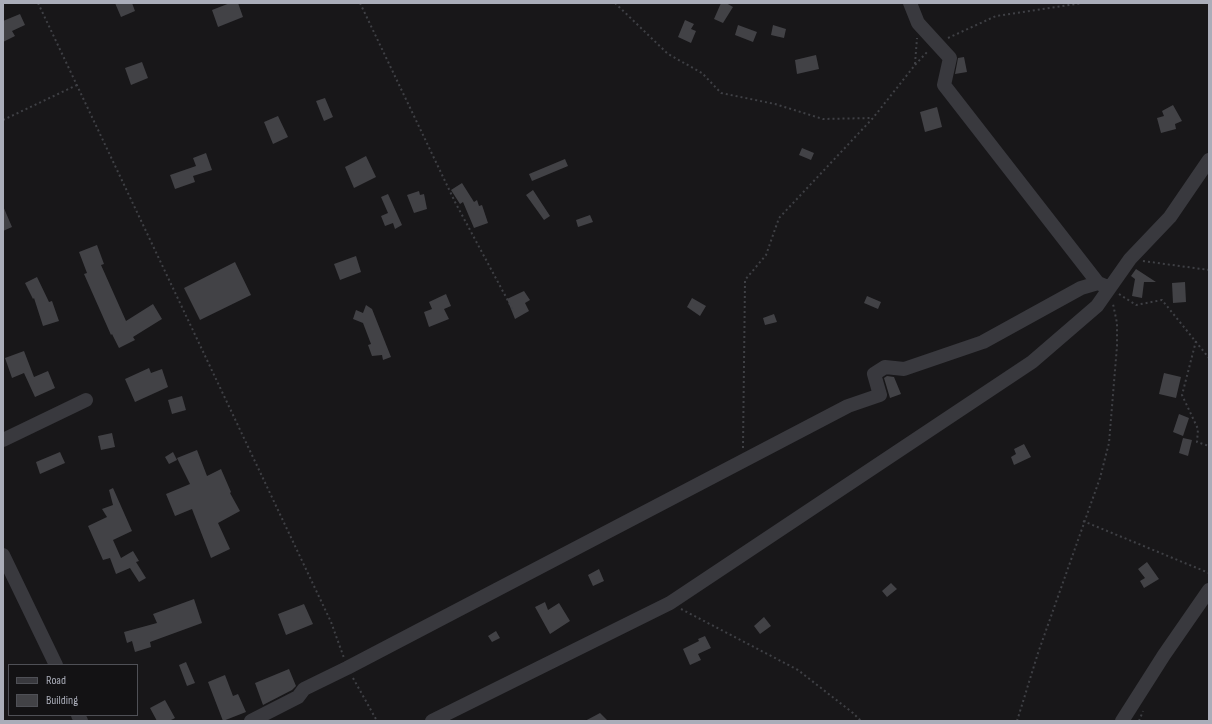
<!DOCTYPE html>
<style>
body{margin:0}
#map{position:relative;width:1212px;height:724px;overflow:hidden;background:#181719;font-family:"Sofia Sans Condensed",sans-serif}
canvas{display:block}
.frame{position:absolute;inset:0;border:4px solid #aaadb9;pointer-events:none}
.legend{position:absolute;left:8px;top:664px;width:130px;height:52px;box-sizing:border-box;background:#131214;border:1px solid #4f5056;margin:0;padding:5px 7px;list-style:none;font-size:12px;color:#aaadb9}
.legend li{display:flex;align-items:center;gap:8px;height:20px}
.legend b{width:20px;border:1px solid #4f5056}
</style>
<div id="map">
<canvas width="1212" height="724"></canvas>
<div class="frame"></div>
<ul class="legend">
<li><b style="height:5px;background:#39393e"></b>Road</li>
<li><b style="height:11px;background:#424246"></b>Building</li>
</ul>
</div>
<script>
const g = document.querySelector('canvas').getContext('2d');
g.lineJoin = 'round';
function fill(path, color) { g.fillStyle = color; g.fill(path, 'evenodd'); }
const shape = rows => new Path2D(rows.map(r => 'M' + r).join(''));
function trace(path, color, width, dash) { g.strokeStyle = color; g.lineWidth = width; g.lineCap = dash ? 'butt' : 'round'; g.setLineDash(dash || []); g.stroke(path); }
const building = shape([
 [115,3,132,3,135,11,121,17],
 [230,3,238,3,243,17,218,27,212,10],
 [721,3,726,3,733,7,723,23,714,19],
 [20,14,25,25,12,31,15,36,3,42,3,21],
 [685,20,694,24,691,29,696,31,691,43,678,37],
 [738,25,757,32,753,42,735,35],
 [773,25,786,29,784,38,771,35],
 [816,55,819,69,797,74,795,60],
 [964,57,967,72,955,74,958,58],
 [142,62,148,78,131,85,125,68],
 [325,98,333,117,324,121,316,101],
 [1173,105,1182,121,1175,124,1176,129,1161,133,1157,118,1164,116,1162,111],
 [937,107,942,127,925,132,920,112],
 [278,116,288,137,273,144,264,122],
 [802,148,814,153,811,160,799,155],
 [206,153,212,170,193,176,195,182,175,189,170,175,196,166,193,158],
 [366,156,376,177,354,188,345,167],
 [565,159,568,166,532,181,529,174],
 [462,183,474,202,477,200,479,206,482,205,488,223,474,228,463,202,460,204,451,190],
 [533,190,550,216,544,220,526,195],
 [419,191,420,195,424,194,427,209,414,213,407,195],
 [388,194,402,225,395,229,393,223,385,226,381,216,388,213,381,197],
 [3,206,12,227,3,231],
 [590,215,593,222,578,227,576,220],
 [97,245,104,264,101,265,126,321,153,304,162,319,133,337,135,340,119,348,112,334,111,335,84,274,87,273,79,252],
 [356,256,361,272,340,280,334,264],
 [235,262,251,295,200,320,184,288],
 [1136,269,1156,282,1144,282,1142,298,1132,296,1135,279,1131,276],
 [37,277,49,302,52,301,59,321,43,326,34,298,33,299,25,283],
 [1185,282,1186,302,1173,303,1172,283],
 [524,291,530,300,525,303,529,311,515,319,507,299],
 [446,294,451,306,444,309,449,319,429,327,424,312,432,309,429,302],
 [867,296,881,302,878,309,864,303],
 [692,298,706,306,700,316,687,307],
 [366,305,372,309,391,357,383,360,382,355,372,356,368,345,371,344,363,323,353,319,356,310,363,313],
 [774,314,777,322,765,325,763,318],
 [24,351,34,377,48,371,55,388,35,397,24,373,12,378,5,358],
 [149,368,151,373,162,369,168,387,135,402,125,379],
 [1164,373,1181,377,1176,398,1159,394],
 [887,376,894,377,901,394,890,398,884,378],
 [182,396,186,410,172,414,168,400],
 [1179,414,1189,418,1183,436,1173,432],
 [112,433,115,447,101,450,98,436],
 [1183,438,1192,440,1188,456,1179,453],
 [1024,444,1031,457,1014,465,1011,457,1016,454,1014,449],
 [197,450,207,476,221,469,231,492,230,493,240,511,218,523,230,549,211,558,192,509,175,516,166,494,190,484,177,458],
 [60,452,65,463,40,474,36,462],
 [173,452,177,460,169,464,165,457],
 [113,488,132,531,113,540,121,558,133,551,139,561,136,562,146,578,139,582,130,568,116,574,110,558,103,560,88,526,107,517,102,509,113,505,109,490],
 [1147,562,1159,579,1144,588,1140,581,1145,578,1138,569],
 [599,569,604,581,593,586,588,575],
 [891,583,897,589,887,597,882,591],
 [194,599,202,623,150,642,151,647,135,652,132,641,127,643,124,632,157,623,153,614],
 [545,602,548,610,559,603,570,621,550,634,535,607],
 [304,604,313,624,286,635,278,614],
 [764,617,771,626,760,634,754,626],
 [496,631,500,638,492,642,488,636],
 [705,636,711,648,698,654,701,660,690,665,683,649,699,641,698,639],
 [186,662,195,683,187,686,179,665],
 [289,669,296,686,292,690,263,705,255,683],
 [225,675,233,696,238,694,246,712,223,721,208,682],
 [165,700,175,718,169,721,157,721,150,708],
 [600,713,608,721,585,721]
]);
const path = shape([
 [38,3,331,622,344,658],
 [360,3,455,202,514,312],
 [615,3,668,54,702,73,721,93,775,104,823,119,872,118],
 [948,38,996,16,1083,3],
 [915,64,917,38],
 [3,120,77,85],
 [1143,261,1209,270],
 [1119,294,1136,305,1162,300,1209,358],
 [1196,341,1182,395,1198,429,1197,442,1209,446],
 [743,448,745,280,766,255,779,218,873,118,915,65,928,51],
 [1083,521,1209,573],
 [681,609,798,670,853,713,861,721],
 [353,678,377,721],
 [1017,721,1038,653,1100,478,1109,443,1117,346,1117,323,1113,304],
 [1139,721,1143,711]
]);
const minor = shape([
 [910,3,918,23,950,58,944,85,1098,283,1105,286],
 [3,440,86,400],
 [3,555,56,665],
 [78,715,81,721],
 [251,721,298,697,304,689,347,668,848,406,880,395,874,374,885,367,904,369,983,342,1081,288,1098,283],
 [432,721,670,603,1032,362,1097,306,1130,259,1170,217,1209,160],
 [1122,721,1164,655,1209,590]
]);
fill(building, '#424246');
trace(path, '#3f4045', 2, [2, 3]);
trace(minor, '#39393e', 14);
</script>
